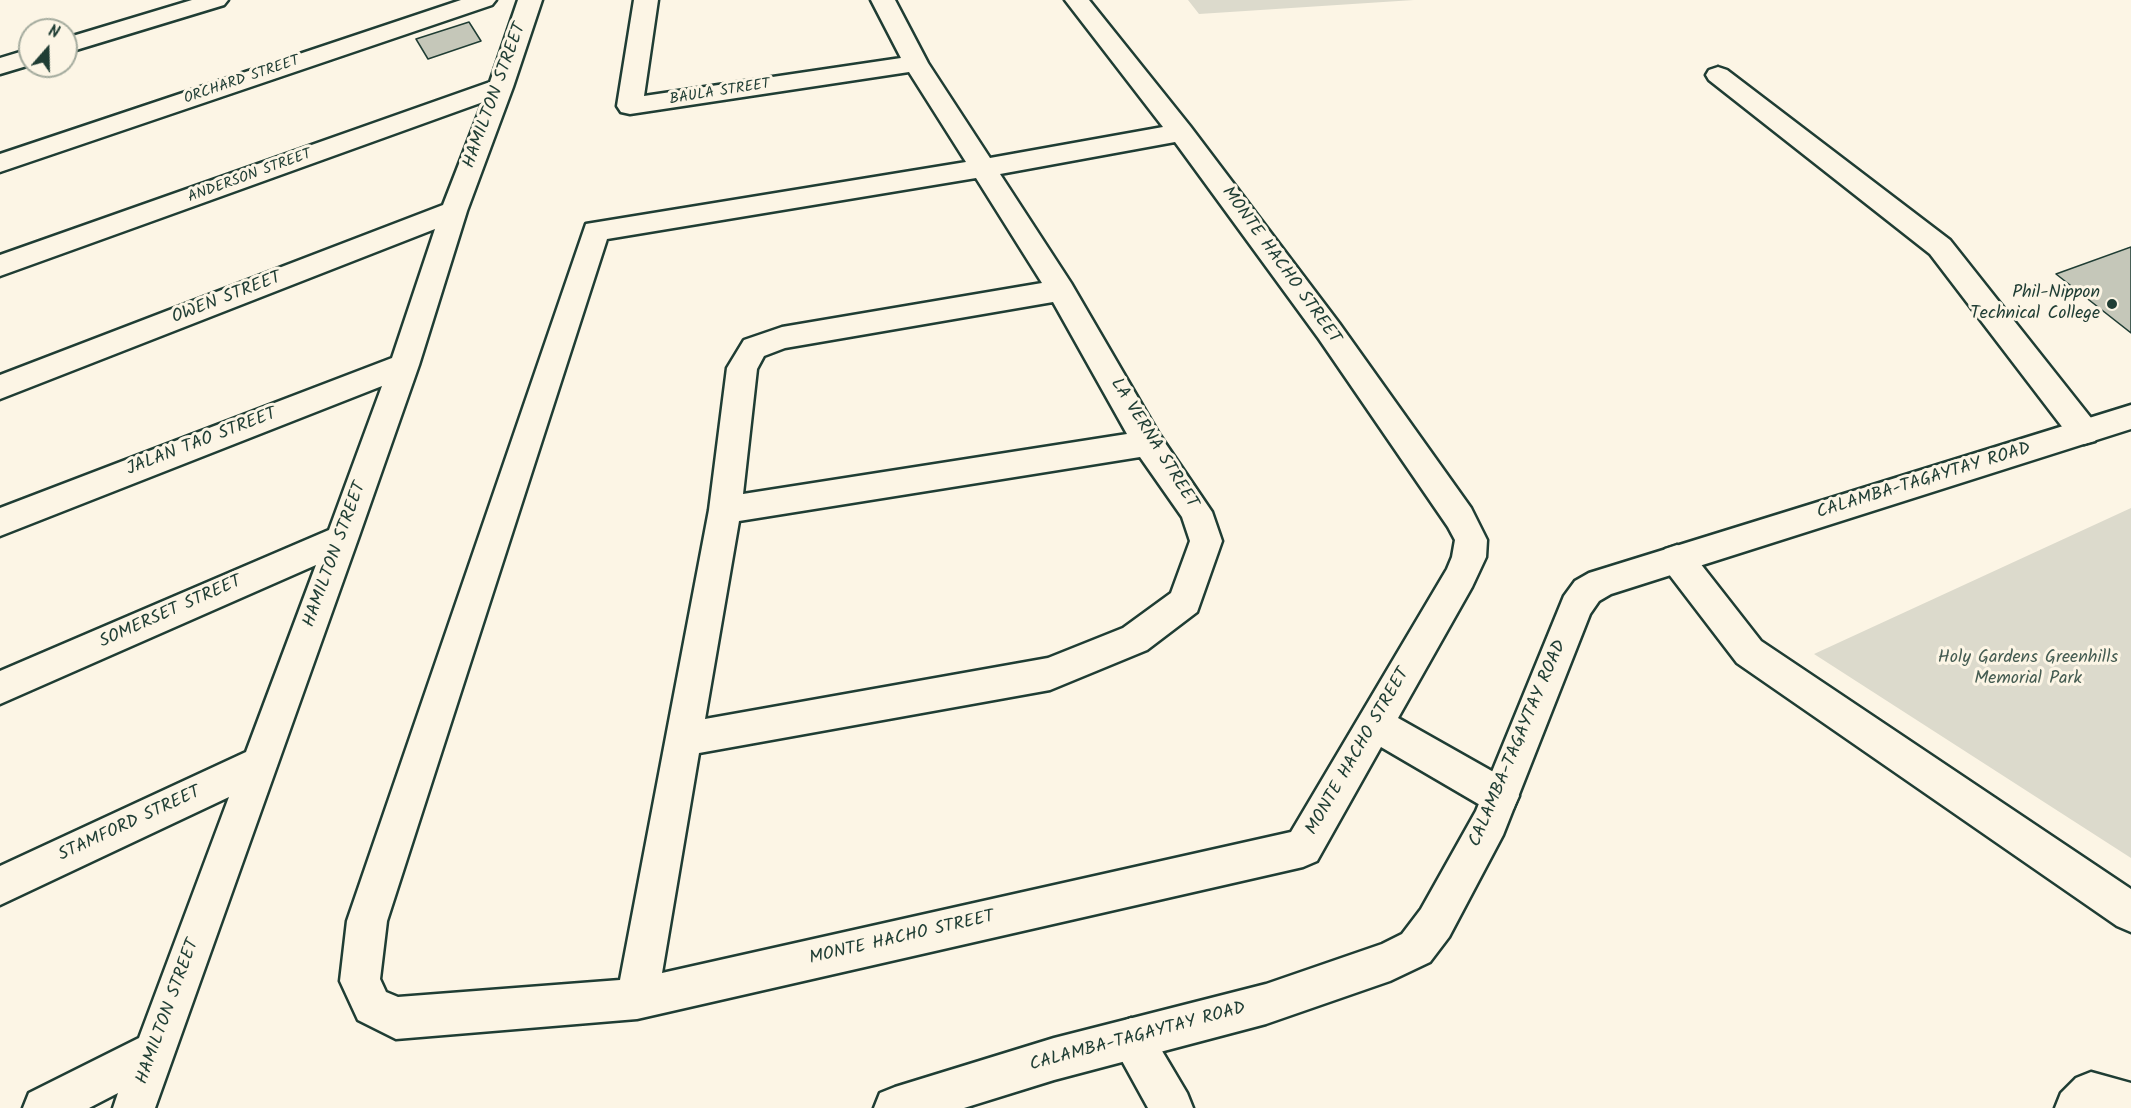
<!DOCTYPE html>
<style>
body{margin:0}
#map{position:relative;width:2131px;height:1108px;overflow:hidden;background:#fcf5e5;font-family:Kalam,sans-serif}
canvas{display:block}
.north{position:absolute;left:18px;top:18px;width:60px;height:60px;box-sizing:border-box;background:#fcf5e5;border:2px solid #a4ab9e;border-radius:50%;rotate:20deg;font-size:16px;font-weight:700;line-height:24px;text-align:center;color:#1f3d34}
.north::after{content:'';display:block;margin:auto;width:21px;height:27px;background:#1f3d34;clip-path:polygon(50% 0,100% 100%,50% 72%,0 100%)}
</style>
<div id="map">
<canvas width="2131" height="1108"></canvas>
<div class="north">N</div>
</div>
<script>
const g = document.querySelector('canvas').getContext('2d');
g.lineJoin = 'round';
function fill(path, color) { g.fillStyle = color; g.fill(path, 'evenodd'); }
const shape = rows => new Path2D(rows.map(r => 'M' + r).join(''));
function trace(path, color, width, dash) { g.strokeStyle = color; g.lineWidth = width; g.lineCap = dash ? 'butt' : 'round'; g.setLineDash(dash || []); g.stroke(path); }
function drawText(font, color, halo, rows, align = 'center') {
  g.font = font + ' Kalam,sans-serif'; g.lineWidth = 6; g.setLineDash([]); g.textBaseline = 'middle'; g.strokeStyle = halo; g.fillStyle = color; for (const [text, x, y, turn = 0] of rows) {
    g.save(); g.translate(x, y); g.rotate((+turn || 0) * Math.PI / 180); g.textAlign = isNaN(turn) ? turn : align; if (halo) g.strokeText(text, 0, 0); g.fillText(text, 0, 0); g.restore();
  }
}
const green = shape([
 [1188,0,1414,0,1199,14],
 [2131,508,2131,858,1814,654]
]);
const building = shape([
 [469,22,481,41,428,59,416,39,469,22],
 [2131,247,2131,333,2056,274,2131,247]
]);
const minor = shape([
 [192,0,228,0,224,5,66,53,66,38,192,0],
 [461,0,496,0,492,5,0,172,0,154,461,0],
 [518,0,542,0,513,87,467,211,419,365,358,539,155,1108,113,1108,118,1093,89,1108,23,1108,29,1093,139,1038,229,797,0,905,0,866,246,752,316,565,0,704,0,671,329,530,382,386,0,536,0,508,392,358,435,229,0,399,0,375,443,205,483,102,0,276,0,255,490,82,518,0],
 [634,0,658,0,644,96,901,58,871,0,895,0,928,63,990,158,1163,127,1065,0,1089,0,1190,126,1339,323,1471,508,1487,540,1486,557,1472,587,1398,718,1513,783,1519,796,1513,809,1500,814,1487,809,1381,747,1317,861,1303,867,637,1019,396,1039,358,1020,340,981,347,921,586,224,966,162,909,72,630,114,621,112,617,106,634,0],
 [1175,142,1319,339,1448,527,1455,540,1452,557,1447,569,1291,832,662,973,699,753,1050,690,1147,650,1197,612,1222,541,1212,512,1159,434,1071,283,1000,174,1175,142],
 [976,178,1042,283,782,327,744,340,727,368,709,510,620,980,398,997,386,992,380,979,387,921,607,239,976,178],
 [1053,302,1127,434,743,494,757,369,764,356,785,348,1053,302],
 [1140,457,1182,517,1190,541,1171,593,1123,628,1048,658,705,719,739,521,1140,457],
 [30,49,30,65,0,74,0,58,30,49],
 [1718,67,1727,70,1950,240,2095,423,2099,432,2095,441,2084,444,2073,441,1930,254,1709,80,1706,75,1709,70,1718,67],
 [1677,545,1689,549,1761,641,2131,889,2131,932,2117,926,1737,663,1665,569,1660,559,1665,549,1677,545],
 [1131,1018,1146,1024,1187,1093,1193,1108,1148,1108,1110,1039,1116,1024,1131,1018],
 [2091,1072,2131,1083,2131,1108,2055,1108,2061,1093,2076,1078,2091,1072]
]);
const major = shape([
 [2131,405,2131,429,1611,594,1599,601,1590,614,1503,835,1449,937,1430,962,1390,981,1266,1024,1054,1080,964,1108,874,1108,880,1093,895,1087,1054,1038,1266,984,1382,944,1402,934,1421,909,1476,811,1564,596,1575,581,1589,573,2131,405]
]);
const markers = [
 [2112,304,6,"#1f3d34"]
];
const farStreetnames = [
 ["ORCHARD STREET",242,81,-19],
 ["BAULA STREET",720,93,-9],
 ["ANDERSON STREET",250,177,-20]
];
const streetNames = [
 ["HAMILTON STREET",496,96,-70],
 ["MONTE HACHO STREET",1280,266,54],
 ["OWEN STREET",227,299,-21],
 ["JALAN TAO STREET",202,443,-21],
 ["LA VERNA STREET",1153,444,58],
 ["CALAMBA-TAGAYTAY ROAD",1924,482,-17],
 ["HAMILTON STREET",336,555,-70],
 ["SOMERSET STREET",171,613,-24],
 ["CALAMBA-TAGAYTAY ROAD",1519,744,-67],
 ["MONTE HACHO STREET",1359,752,-60],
 ["STAMFORD STREET",130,825,-25],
 ["MONTE HACHO STREET",902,939,-13],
 ["HAMILTON STREET",169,1012,-70],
 ["CALAMBA-TAGAYTAY ROAD",1138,1038,-15]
];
const poiNames = [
 ["Phil-Nippon",2100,294],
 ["Technical College",2100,315]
];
const parkNames = [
 ["Holy Gardens Greenhills",2028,659],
 ["Memorial Park",2028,680]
];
fill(green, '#dcdacc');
fill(building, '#c5c7b9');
trace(building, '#1f3d34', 1.5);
trace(minor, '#1f3d34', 5);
trace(major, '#1f3d34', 5);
fill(minor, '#fcf5e5');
fill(major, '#fcf5e5');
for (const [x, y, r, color] of markers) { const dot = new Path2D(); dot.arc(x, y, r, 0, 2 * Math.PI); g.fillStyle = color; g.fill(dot); trace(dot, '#fcf5e5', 2); }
drawText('15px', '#1f3d34', '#fcf5e5', farStreetnames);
drawText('18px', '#1f3d34', '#fcf5e5', streetNames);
drawText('18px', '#1f3d34', '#fcf5e5', poiNames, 'right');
drawText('18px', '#455c52', '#fcf5e5', parkNames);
</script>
